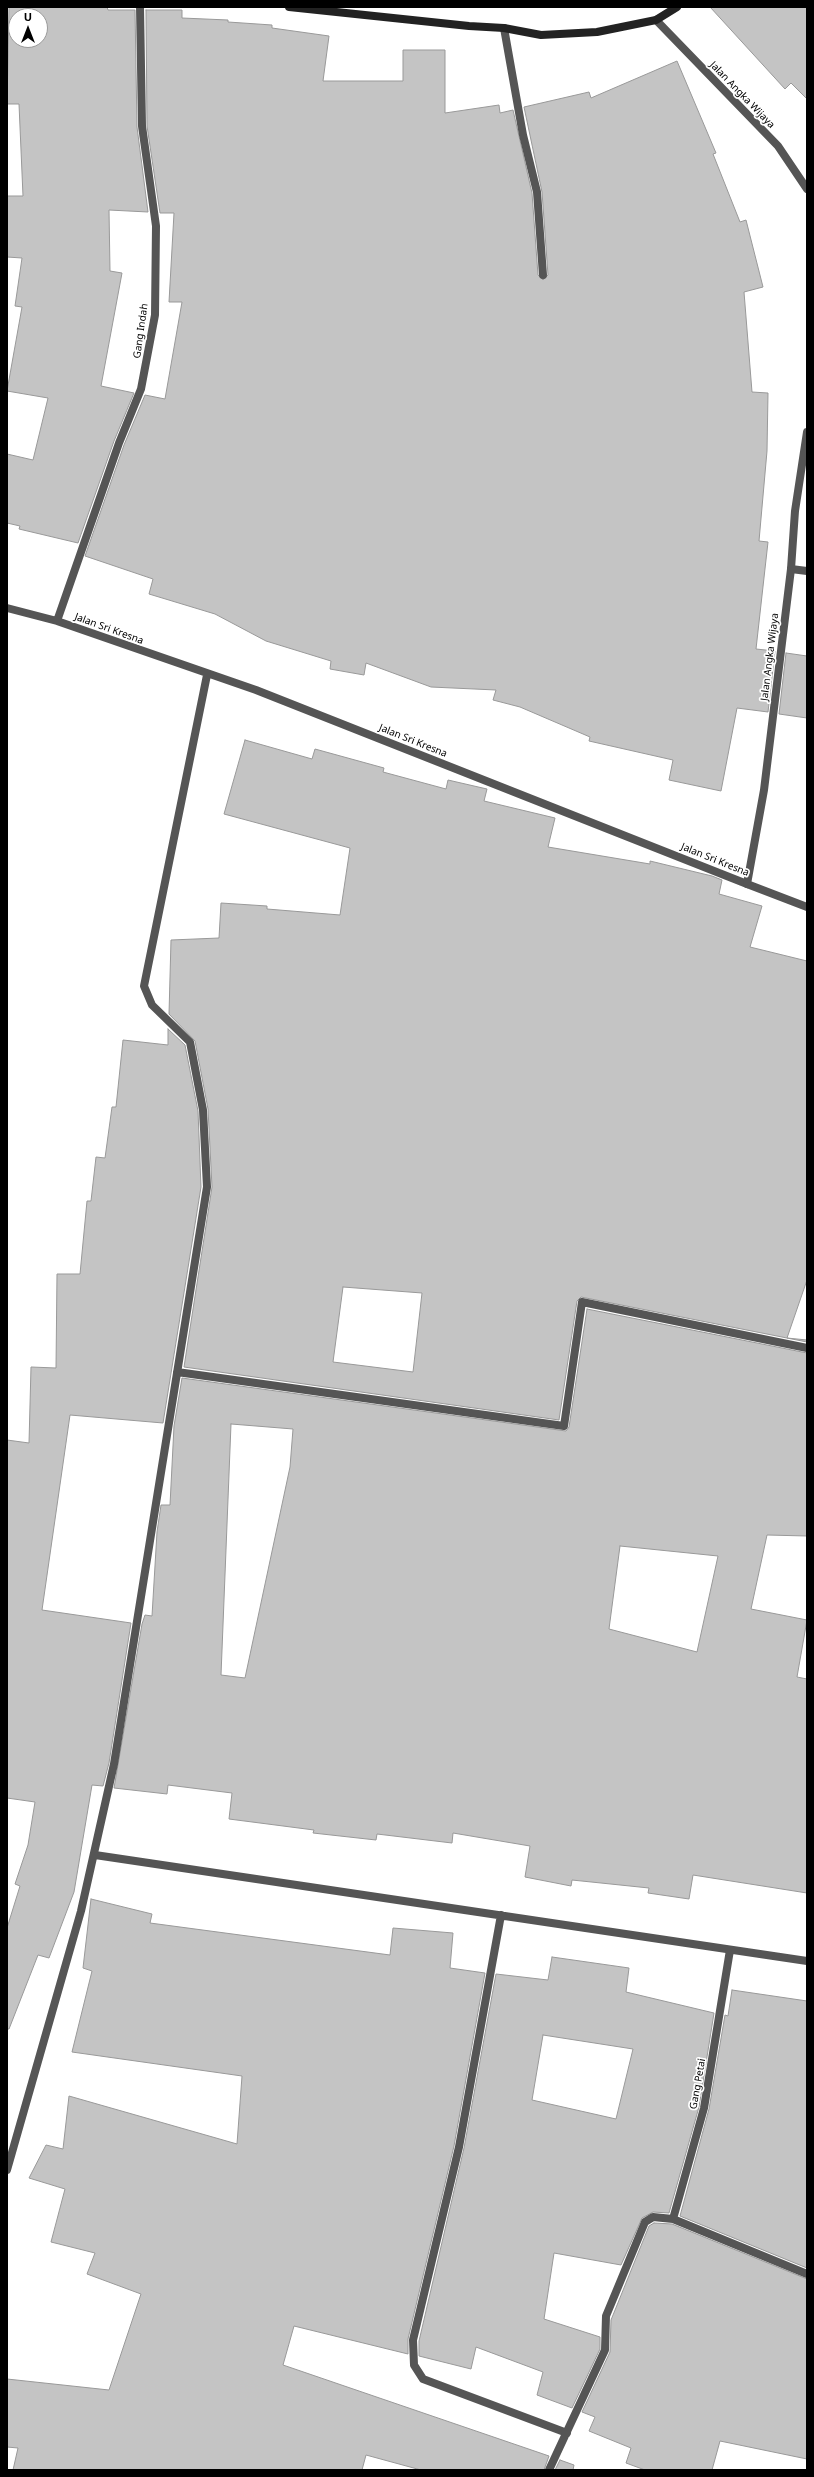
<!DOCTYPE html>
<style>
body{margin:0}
#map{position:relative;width:814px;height:2477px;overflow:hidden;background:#fff;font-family:"Noto Sans",sans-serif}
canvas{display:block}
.frame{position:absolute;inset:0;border:8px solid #000;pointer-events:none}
.north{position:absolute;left:8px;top:8px;width:40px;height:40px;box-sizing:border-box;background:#fff;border:1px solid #999;border-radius:50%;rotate:0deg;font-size:11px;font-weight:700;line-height:16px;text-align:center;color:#000}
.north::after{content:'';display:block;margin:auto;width:14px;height:18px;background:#000;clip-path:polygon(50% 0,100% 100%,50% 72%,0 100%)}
</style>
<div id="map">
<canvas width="814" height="2477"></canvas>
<div class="frame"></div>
<div class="north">U</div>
</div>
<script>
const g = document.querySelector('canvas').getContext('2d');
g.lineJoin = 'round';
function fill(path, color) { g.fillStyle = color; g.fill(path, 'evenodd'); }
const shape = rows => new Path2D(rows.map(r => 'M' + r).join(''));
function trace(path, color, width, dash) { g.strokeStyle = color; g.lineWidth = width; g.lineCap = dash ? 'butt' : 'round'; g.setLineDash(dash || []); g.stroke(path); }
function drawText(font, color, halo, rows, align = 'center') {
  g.font = font + ' "Noto Sans",sans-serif'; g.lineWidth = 3.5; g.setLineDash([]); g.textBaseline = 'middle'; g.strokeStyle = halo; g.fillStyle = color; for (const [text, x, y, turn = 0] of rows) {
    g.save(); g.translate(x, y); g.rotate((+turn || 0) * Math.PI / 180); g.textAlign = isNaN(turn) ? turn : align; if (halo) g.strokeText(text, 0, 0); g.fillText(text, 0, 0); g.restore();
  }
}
const building = shape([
 [9,7,107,7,108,10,135,10,137,127,148,212,109,210,110,271,122,273,101,386,134,393,114,441,78,543,19,529,20,526,7,523,7,454,33,460,48,398,7,391,22,307,15,306,22,258,7,257,7,196,23,196,19,104,7,104,9,7],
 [16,16,40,16,40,40,16,40,16,16],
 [710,7,807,7,807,99,791,83,785,89,710,7],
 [146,10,182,10,182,18,228,20,228,22,272,25,272,28,329,36,323,81,403,81,403,50,445,50,445,113,499,105,500,113,513,110,532,193,538,275,543,280,548,275,542,192,524,107,589,92,591,98,677,61,716,153,713,154,740,222,746,220,763,287,744,292,752,392,768,393,767,451,759,541,768,542,756,649,775,651,768,712,737,708,721,791,669,780,673,760,589,741,590,737,520,707,493,700,496,690,431,687,366,663,364,675,330,669,331,661,266,641,215,614,149,594,153,579,85,556,124,445,145,395,165,399,182,302,169,302,174,213,160,213,147,126,146,10],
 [786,653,807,656,807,718,779,714,786,653],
 [245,740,312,759,315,749,384,768,383,772,446,789,448,780,487,789,484,801,555,818,548,847,650,864,650,861,712,876,722,880,719,894,762,906,750,947,807,961,807,1280,787,1338,807,1340,807,1342,581,1297,577,1301,559,1420,184,1367,212,1187,208,1109,195,1041,169,1014,171,940,219,938,221,903,267,906,267,909,340,915,350,848,224,814,245,740],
 [343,1287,422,1293,413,1372,333,1362,343,1287],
 [168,1029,185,1045,198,1111,201,1187,163,1423,70,1415,42,1610,131,1623,109,1763,103,1786,92,1785,74,1892,49,1958,38,1955,9,2029,7,2029,7,1928,20,1886,15,1884,28,1845,35,1802,7,1798,7,1440,29,1443,31,1367,56,1368,57,1274,80,1274,87,1201,91,1201,96,1157,105,1158,112,1107,116,1107,123,1040,168,1045,168,1029],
 [587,1309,807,1353,807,1536,767,1535,751,1609,807,1620,797,1677,807,1679,807,1893,693,1875,689,1899,648,1893,649,1888,572,1880,571,1886,525,1877,530,1846,453,1833,452,1843,377,1834,376,1840,313,1833,314,1830,229,1819,232,1793,168,1785,167,1794,114,1788,142,1624,145,1615,152,1616,157,1532,161,1505,170,1505,174,1426,182,1378,566,1431,569,1427,587,1309],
 [231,1424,293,1429,290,1467,245,1678,221,1675,231,1424],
 [620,1546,718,1556,697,1652,609,1629,620,1546],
 [91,1899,152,1914,150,1923,390,1955,393,1928,453,1933,450,1968,485,1973,454,2146,408,2339,408,2354,294,2326,283,2365,549,2456,544,2470,421,2470,366,2455,362,2470,13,2470,18,2448,7,2447,7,2379,109,2390,141,2294,87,2274,95,2253,51,2242,65,2189,29,2178,46,2145,63,2149,69,2096,237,2144,242,2076,72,2052,92,1971,83,1968,91,1899],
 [552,1957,629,1968,626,1992,714,2013,699,2107,669,2213,653,2212,642,2218,621,2265,554,2253,544,2319,600,2337,600,2349,572,2408,537,2395,543,2372,476,2347,471,2369,419,2356,419,2341,464,2148,496,1974,548,1980,552,1957],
 [543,2035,633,2049,616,2119,532,2100,543,2035],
 [732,1990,807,2001,807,2268,680,2216,709,2109,725,2015,728,2016,732,1990],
 [654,2223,672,2224,807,2279,807,2459,720,2441,712,2470,645,2470,626,2463,631,2448,589,2431,595,2417,582,2412,610,2352,611,2320,649,2226,654,2223],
 [560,2460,574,2465,573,2470,555,2470,560,2460]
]);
const minor = shape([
 [504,28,523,135,537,192,543,275],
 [791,569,807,571],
 [7,608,57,621,256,690,747,884],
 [57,621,119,443,141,389,155,315,156,226,142,126,140,7],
 [177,1372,564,1426,582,1302,807,1348],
 [95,1855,807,1961],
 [501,1915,459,2147,413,2340,414,2365,423,2379,567,2433],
 [7,2170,81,1911,114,1764,207,1187,203,1110,190,1042,152,1005,144,986,207,675],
 [673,2219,704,2108,730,1950],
 [549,2470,605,2350,606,2316,645,2222,653,2217,673,2219,807,2274]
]);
const tertiary = shape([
 [656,20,778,146,807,189],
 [807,432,795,511,791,569,764,790,747,884,807,907]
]);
const secondary = shape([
 [289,7,469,26,504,28,541,35,597,32,656,20,677,7]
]);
const streetNames = [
 ["Jalan Angka Wijaya",742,95,46],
 ["Gang Indah",141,331,-82],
 ["Jalan Sri Kresna",109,629,20],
 ["Jalan Angka Wijaya",770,657,-83],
 ["Jalan Sri Kresna",413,741,22],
 ["Jalan Sri Kresna",715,860,22],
 ["Gang Petai",698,2084,-80]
];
fill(building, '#c4c4c4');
trace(building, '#999', 1);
trace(minor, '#555', 8);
trace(tertiary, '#555', 8);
trace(secondary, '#222', 8);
drawText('10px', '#000', '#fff', streetNames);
</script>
